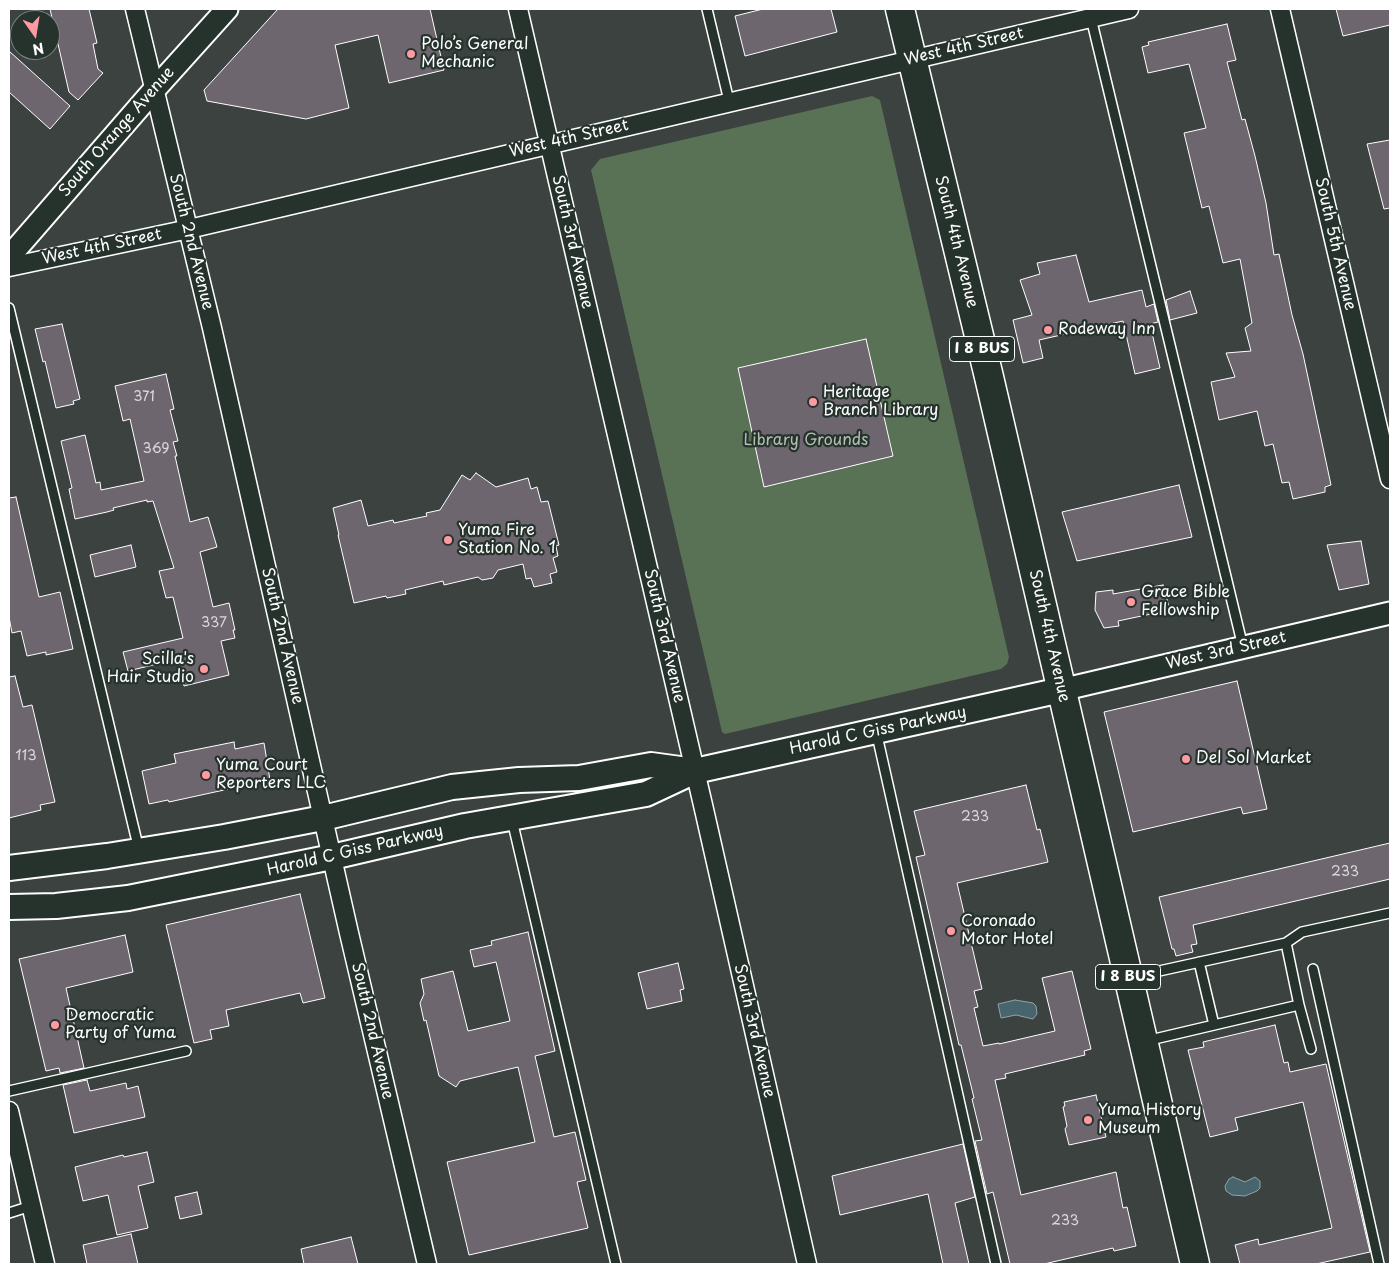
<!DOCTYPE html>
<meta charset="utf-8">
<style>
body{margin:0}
#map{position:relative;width:1399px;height:1273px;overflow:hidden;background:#3b4240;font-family:"Playpen Sans",sans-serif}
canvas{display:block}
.frame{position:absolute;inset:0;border:10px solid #fff;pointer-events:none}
.north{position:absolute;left:10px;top:10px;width:50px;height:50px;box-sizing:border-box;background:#26332d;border:1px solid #7d8581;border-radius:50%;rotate:167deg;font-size:14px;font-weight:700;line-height:20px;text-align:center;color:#fff}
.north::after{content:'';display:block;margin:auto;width:18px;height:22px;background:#ff9aa2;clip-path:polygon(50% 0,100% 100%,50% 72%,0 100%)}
</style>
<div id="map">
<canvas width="1399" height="1273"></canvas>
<div class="frame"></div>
<div class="north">N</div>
</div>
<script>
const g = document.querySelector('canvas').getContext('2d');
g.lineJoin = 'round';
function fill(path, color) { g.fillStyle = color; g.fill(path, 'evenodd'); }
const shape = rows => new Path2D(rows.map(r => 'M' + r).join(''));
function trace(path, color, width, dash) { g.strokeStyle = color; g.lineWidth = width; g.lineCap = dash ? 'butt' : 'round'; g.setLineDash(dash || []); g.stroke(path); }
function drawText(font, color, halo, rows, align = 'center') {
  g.font = font + ' "Playpen Sans",sans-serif'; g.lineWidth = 4.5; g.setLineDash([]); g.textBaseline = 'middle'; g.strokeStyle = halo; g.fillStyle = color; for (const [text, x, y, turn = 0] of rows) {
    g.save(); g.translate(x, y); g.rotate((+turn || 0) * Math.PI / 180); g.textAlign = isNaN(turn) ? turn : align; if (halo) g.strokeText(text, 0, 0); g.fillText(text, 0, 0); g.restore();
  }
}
const green = shape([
 [872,96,880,100,1009,657,1007,664,1001,669,725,734,722,732,591,170,600,159]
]);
const water = shape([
 [1015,1000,1033,1003,1036,1006,1037,1014,1033,1019,1016,1015,1001,1018,998,1004,1015,1000],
 [1233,1177,1245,1182,1255,1177,1260,1181,1260,1188,1257,1191,1245,1196,1232,1195,1226,1191,1225,1186,1229,1179,1233,1177]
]);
const building = shape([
 [50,9,89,9,97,43,93,44,98,69,103,73,78,100,69,92,50,9],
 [278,9,430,9,444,70,389,83,378,35,335,45,349,108,306,119,207,101,204,90,278,9],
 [763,9,831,9,837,32,745,56,735,16,763,9],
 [1336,9,1390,9,1390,25,1343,36,1336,9],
 [1227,24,1236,60,1227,62,1242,120,1245,119,1255,156,1266,203,1274,255,1279,254,1292,315,1303,354,1331,485,1325,487,1325,492,1293,499,1289,482,1282,483,1273,444,1265,446,1257,411,1219,420,1211,382,1235,377,1226,353,1251,351,1245,328,1252,323,1240,259,1223,263,1209,206,1202,208,1184,133,1206,128,1189,64,1148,73,1142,47,1149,45,1148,42,1227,24],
 [9,51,70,106,50,129,9,92,9,51],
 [1390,140,1390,208,1384,209,1367,144,1390,140],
 [1076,255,1089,302,1142,290,1146,307,1154,304,1158,322,1150,324,1160,368,1135,374,1123,321,1039,340,1043,358,1023,363,1013,320,1032,315,1020,280,1040,274,1037,263,1076,255],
 [1190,291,1197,313,1170,320,1166,300,1190,291],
 [62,324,80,399,73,401,74,404,56,408,45,361,43,362,35,329,62,324],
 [866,339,893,456,764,487,738,368,866,339],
 [166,374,174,409,170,410,178,441,173,442,177,456,175,456,190,522,208,517,217,547,200,552,213,607,229,603,235,630,233,630,235,638,221,641,229,675,184,686,178,659,128,671,123,652,183,638,173,597,166,598,159,571,174,568,153,501,147,502,147,500,113,508,114,510,107,512,75,519,69,489,72,488,61,441,85,435,96,483,100,482,101,490,144,481,130,419,123,421,115,386,166,374],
 [476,473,496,487,528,478,531,489,537,487,541,502,548,501,559,545,556,546,558,556,553,558,557,572,550,574,552,583,534,587,531,578,526,579,523,564,498,570,493,578,482,580,478,577,444,585,443,581,405,590,406,594,387,598,386,596,354,603,338,535,339,535,333,508,361,500,368,526,393,520,394,523,427,516,426,513,440,510,462,475,470,480,476,473],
 [1179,485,1192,537,1077,561,1062,512,1179,485],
 [16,497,39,597,60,592,73,649,46,655,46,652,27,656,21,631,12,633,9,617,9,498,16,497],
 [1361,541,1369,584,1339,590,1327,545,1361,541],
 [131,545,136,567,95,577,90,555,131,545],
 [1163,585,1170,610,1118,621,1119,626,1104,628,1095,610,1096,592,1113,590,1113,594,1163,585],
 [15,676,23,707,32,705,55,802,40,805,41,810,9,818,9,677,15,676],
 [1237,681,1267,809,1243,814,1241,807,1133,832,1104,712,1237,681],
 [234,742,235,749,264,743,270,780,169,802,168,800,149,804,142,771,176,763,174,754,234,742],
 [1026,785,1037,830,1040,829,1048,862,957,883,982,989,974,991,978,1007,974,1008,983,1046,999,1043,999,1044,1055,1031,1042,978,1072,971,1091,1049,1084,1051,1085,1055,1005,1074,1006,1078,995,1080,1021,1195,1116,1172,1123,1208,1127,1207,1136,1246,1114,1251,1113,1248,1044,1264,1010,1264,993,1192,987,1194,975,1141,982,1140,972,1099,974,1098,961,1045,959,1045,916,857,925,855,914,811,1026,785],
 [1390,843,1390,879,1193,925,1197,944,1191,945,1193,952,1176,956,1174,949,1172,949,1159,897,1390,843],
 [300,894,325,998,303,1003,300,993,226,1010,229,1026,210,1030,212,1039,194,1043,166,925,300,894],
 [528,932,555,1051,535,1056,554,1137,575,1132,586,1180,577,1182,588,1228,469,1255,447,1162,535,1142,518,1067,460,1081,456,1087,439,1076,426,1020,424,1021,420,1003,424,994,421,979,453,971,468,1031,510,1021,496,962,474,967,470,950,492,945,491,941,528,932],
 [125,935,133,972,66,988,84,1068,60,1073,59,1068,46,1071,19,959,125,935],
 [678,963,684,989,680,990,682,1001,647,1009,638,973,678,963],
 [1275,1025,1284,1063,1288,1062,1290,1072,1326,1064,1370,1252,1316,1264,1240,1264,1235,1245,1258,1239,1259,1245,1332,1228,1303,1102,1235,1118,1238,1130,1210,1137,1188,1050,1204,1047,1203,1042,1275,1025],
 [87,1080,90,1091,126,1083,127,1089,138,1086,145,1117,74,1133,63,1085,87,1080],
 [1096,1095,1106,1137,1069,1145,1065,1129,1067,1126,1063,1107,1065,1106,1064,1102,1096,1095],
 [963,1144,975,1197,955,1203,969,1264,943,1264,928,1194,840,1215,832,1176,963,1144],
 [147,1152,154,1182,138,1186,148,1228,117,1235,108,1195,83,1201,75,1167,123,1155,124,1157,147,1152],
 [197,1192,202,1214,180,1219,175,1197,197,1192],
 [131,1234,138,1264,87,1264,83,1245,131,1234],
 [351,1237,358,1264,304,1264,301,1249,351,1237]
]);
const service = shape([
 [707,9,729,101],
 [1091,18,1243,647],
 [9,308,139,850],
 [876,731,996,1264],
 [512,820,616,1264],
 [1199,962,1214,1025,1299,1005,1286,943],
 [1313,969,1379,1264],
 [1132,977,1286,943,1302,932,1390,913],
 [1299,1005,1311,1049],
 [1146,1041,1214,1025],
 [9,1091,186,1051],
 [9,1213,31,1206]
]);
const minor = shape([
 [135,9,212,328,349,933,427,1264],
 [518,9,703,805,807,1264],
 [1280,9,1390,479],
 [9,267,189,229,1129,9],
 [9,1111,45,1264]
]);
const tertiary = shape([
 [9,257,154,90,227,9],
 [1061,690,1390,613]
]);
const secondary = shape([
 [9,868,107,856,224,837,323,818,452,787,519,780,579,778,651,765,695,771],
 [9,907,56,906,128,898,332,857,465,826,646,794,695,771,1061,690]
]);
const primary = shape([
 [900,9,989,377,1195,1264]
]);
const markers = [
 [411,54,5,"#ff9aa2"],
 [1048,330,5,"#ff9aa2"],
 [813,402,5,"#ff9aa2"],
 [448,540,5,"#ff9aa2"],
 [1131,602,5,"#ff9aa2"],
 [204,669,5,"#ff9aa2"],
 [1186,759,5,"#ff9aa2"],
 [206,775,5,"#ff9aa2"],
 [951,931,5,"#ff9aa2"],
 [55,1025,5,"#ff9aa2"],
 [1088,1120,5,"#ff9aa2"]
];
const numberNames = [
 ["371",144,397],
 ["369",156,449],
 ["337",214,623],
 ["113",26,756],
 ["233",975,817],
 ["233",1345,872],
 ["233",1065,1221]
];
const shields = [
 [982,349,65],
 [1128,977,65]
];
const shieldNames = [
 ["I 8 BUS",982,349],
 ["I 8 BUS",1128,977]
];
const poiNames = [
 ["Polo’s General",421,45],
 ["Mechanic",421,63],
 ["Rodeway Inn",1058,330],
 ["Heritage",823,393],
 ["Branch Library",823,411],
 ["Yuma Fire",458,531],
 ["Station No. 1",458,549],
 ["Grace Bible",1141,593],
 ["Fellowship",1141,611],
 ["Scilla's",194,660,"right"],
 ["Hair Studio",194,678,"right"],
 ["Del Sol Market",1196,759],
 ["Yuma Court",216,766],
 ["Reporters LLC",216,784],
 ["Coronado",961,922],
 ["Motor Hotel",961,940],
 ["Democratic",65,1016],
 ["Party of Yuma",65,1034],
 ["Yuma History",1098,1111],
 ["Museum",1098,1129]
];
const streetNames = [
 ["West 4th Street",964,47,-13],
 ["South Orange Avenue",117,132,-49],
 ["West 4th Street",569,139,-13],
 ["South 2nd Avenue",191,242,76],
 ["South 3rd Avenue",572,242,77],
 ["South 4th Avenue",956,242,76],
 ["South 5th Avenue",1335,244,77],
 ["West 4th Street",102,247,-12],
 ["South 2nd Avenue",282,636,77],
 ["South 3rd Avenue",664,636,77],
 ["South 4th Avenue",1049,636,77],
 ["West 3rd Street",1226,651,-13],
 ["Harold C Giss Parkway",878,731,-12],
 ["Harold C Giss Parkway",355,851,-13],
 ["South 2nd Avenue",372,1031,77],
 ["South 3rd Avenue",754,1031,77]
];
const parkNames = [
 ["Library Grounds",806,441]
];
fill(green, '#597155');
fill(water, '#48656e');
trace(water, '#91a3a8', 1);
fill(building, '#6d666e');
trace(building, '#fff', 1);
trace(service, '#fff', 12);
trace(minor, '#fff', 21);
trace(tertiary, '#fff', 25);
trace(secondary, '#fff', 28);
trace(primary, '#fff', 31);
trace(service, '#26332d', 9);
trace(minor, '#26332d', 18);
trace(tertiary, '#26332d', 21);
trace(secondary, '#26332d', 24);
trace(primary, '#26332d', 28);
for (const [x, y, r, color] of markers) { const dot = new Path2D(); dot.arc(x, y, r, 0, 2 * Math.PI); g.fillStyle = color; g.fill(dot); trace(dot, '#26332d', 2); }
drawText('14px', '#dad9db', null, numberNames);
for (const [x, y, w] of shields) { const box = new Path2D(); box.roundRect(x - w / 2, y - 12.5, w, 25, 4); g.fillStyle = '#26332d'; g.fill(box); trace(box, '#fff', 1); }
drawText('bold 15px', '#fff', null, shieldNames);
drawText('16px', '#fff', '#26332d', poiNames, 'left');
drawText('16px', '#fff', '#26332d', streetNames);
drawText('16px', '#b4bfb2', '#26332d', parkNames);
</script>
